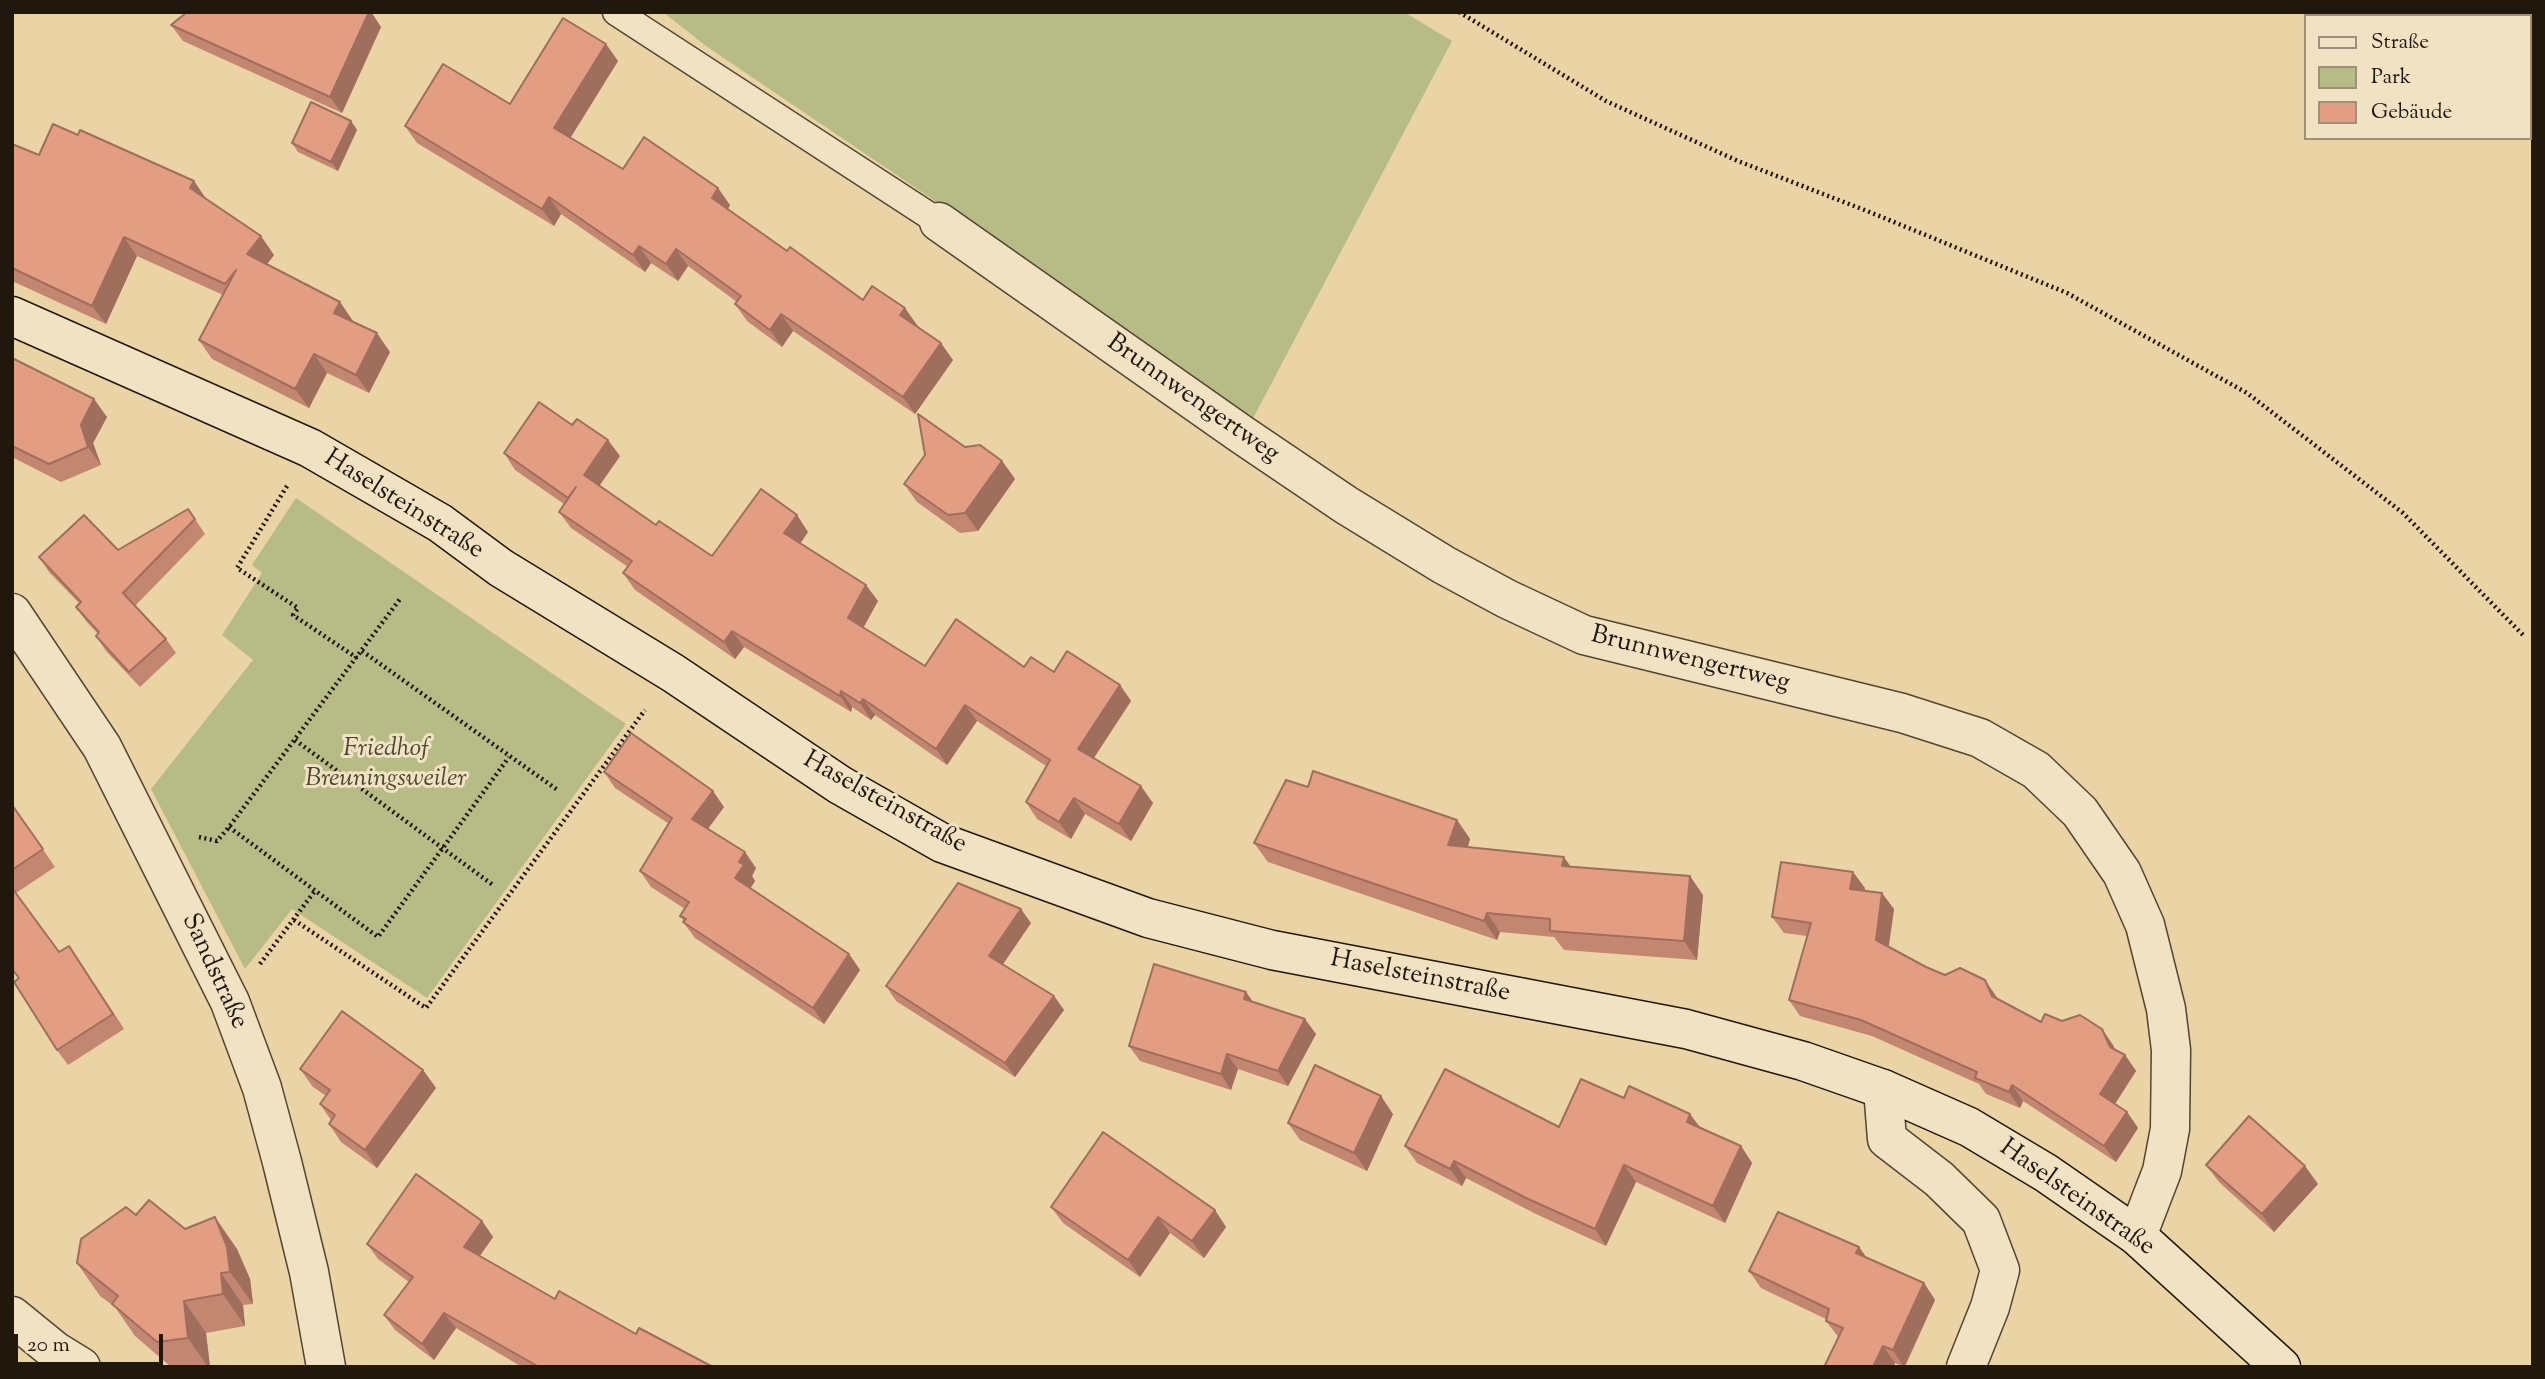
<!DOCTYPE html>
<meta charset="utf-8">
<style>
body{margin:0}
#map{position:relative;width:2545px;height:1379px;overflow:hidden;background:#ead3a4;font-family:"Sorts Mill Goudy",serif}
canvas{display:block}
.frame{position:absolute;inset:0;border:14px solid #20170d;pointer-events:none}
.legend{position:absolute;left:2304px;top:14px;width:228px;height:126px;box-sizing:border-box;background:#f1e2c4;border:2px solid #9d917b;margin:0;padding:9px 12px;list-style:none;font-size:21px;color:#20170d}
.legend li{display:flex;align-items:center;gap:14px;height:35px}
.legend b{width:35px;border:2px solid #9d917b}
.scale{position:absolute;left:14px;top:1334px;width:149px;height:32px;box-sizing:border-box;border:4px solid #20170d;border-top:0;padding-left:9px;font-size:21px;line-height:24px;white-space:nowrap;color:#20170d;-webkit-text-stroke:5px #f1e2c4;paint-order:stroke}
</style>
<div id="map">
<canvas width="2545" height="1379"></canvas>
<div class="frame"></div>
<ul class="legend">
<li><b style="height:9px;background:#f1e2c4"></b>Straße</li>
<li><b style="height:19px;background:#b7bc86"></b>Park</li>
<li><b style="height:19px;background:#e39d83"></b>Gebäude</li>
</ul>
<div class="scale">20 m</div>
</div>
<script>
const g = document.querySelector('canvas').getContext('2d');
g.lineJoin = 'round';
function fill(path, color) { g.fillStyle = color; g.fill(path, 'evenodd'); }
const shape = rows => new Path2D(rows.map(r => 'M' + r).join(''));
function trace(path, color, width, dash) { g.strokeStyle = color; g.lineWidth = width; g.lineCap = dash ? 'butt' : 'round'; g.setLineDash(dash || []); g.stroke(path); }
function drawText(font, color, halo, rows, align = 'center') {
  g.font = font + ' "Sorts Mill Goudy",serif'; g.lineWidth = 6; g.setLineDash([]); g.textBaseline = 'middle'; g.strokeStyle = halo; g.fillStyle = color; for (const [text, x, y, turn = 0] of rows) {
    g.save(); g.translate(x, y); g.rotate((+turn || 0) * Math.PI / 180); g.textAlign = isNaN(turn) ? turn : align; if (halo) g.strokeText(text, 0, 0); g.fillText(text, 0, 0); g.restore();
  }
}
const green = shape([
 [663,12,1404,12,1452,41,1250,424,1059,285,706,46],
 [296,498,626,724,427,998,292,909,245,969,151,789,253,660,222,635,262,573,252,565]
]);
const path = shape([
 [1459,12,1606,101,1738,161,1867,211,2067,293,2247,393,2403,513,2523,635],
 [2415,12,2427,16],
 [2529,48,2533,49],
 [287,486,237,568,298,608,293,615,357,658],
 [362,651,559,791],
 [295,740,493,885],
 [229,827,378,937,509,757],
 [199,837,217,841,229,827,400,599],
 [294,920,426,1008,645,710],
 [260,964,314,892]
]);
const lane = shape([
 [616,12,939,222]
]);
const street = shape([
 [939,222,1241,434,1346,505,1444,565,1507,599,1584,635,1902,713,1980,738,2036,770,2080,812,2122,873,2145,925,2166,1009,2171,1050,2170,1129,2162,1171,2137,1236],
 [12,613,102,747,230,1002,262,1088,282,1162,309,1272,326,1367],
 [1883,1089,1887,1139,1939,1179,1981,1220,2000,1270,1990,1307,1966,1367],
 [12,1316,55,1351,81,1367]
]);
const secondary = shape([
 [12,316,310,448,440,523,501,568,673,673,840,785,942,843,1148,918,1272,950,1686,1029,1803,1061,1883,1089,1969,1127,2046,1173,2137,1236,2281,1367]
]);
const wall = shape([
 [187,12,371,12,381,27,342,113,183,41,171,25],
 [618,61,570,138,623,169,730,205,728,209,787,251,863,300,917,325,953,360,915,414,793,331,782,347,747,321,735,304,737,302,688,266,678,281,651,263,645,272,561,214,554,226,417,143,405,126,510,104],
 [351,121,357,130,338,171,298,152,292,143],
 [12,144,39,155,207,199,274,255,267,264,353,321,353,322,390,352,369,393,327,373,309,408,212,359,199,340,223,295,137,256,106,324,12,281],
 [12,358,107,417,93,443,101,465,61,482,12,457],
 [965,447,1002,461,1015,479,978,531,960,533,917,502,904,484],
 [504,453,620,456,599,486,656,525,712,556,808,532,800,543,878,601,863,627,925,666,1024,667,1120,685,1131,701,1094,758,1153,803,1131,841,1085,814,1071,839,1037,819,1026,802,1046,766,977,721,947,765,875,715,871,720,852,707,851,712,744,647,735,659,635,590,623,573,628,567,571,528,559,512,564,504,515,470],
 [195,519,205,534,135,606,166,639,176,653,140,687,106,651,96,636,98,634,86,621,76,607,79,603,49,572,39,557,118,550],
 [604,772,724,807,708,829,756,868,752,876,755,881,750,888,849,954,860,970,824,1024,695,938,683,922,684,921,680,916,685,909,651,887,640,871,669,824,615,788],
 [1308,787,1457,820,1470,839,1468,847,1571,867,1703,895,1697,960,1564,950,1554,937,1500,932,1497,940,1268,862,1254,843],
 [12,804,55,867,16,893,59,952,69,946,124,1029,68,1065,57,1050,19,978,12,969],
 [1865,888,1864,891,1894,909,1889,946,1926,967,1996,996,1998,999,2041,1022,2113,1045,2115,1050,2125,1055,2136,1071,2115,1104,2127,1112,2138,1128,2116,1162,2023,1101,2020,1108,1986,1094,1979,1084,1872,1036,1800,1016,1789,1000,1807,936,1784,933,1772,917],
 [1031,923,1003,964,1054,996,1064,1010,1015,1077,896,1001,886,986],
 [1246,992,1253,1002,1316,1034,1288,1086,1238,1069,1231,1090,1140,1061,1129,1046],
 [300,1069,423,1070,436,1088,377,1168,341,1142,329,1124,331,1120,320,1104,326,1096,313,1087],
 [1624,1098,1690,1114,1700,1127,1741,1146,1752,1163,1725,1223,1636,1182,1606,1246,1538,1215,1466,1178,1462,1186,1417,1163,1405,1146,1559,1127],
 [1393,1114,1367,1171,1300,1140,1288,1123],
 [1103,1132,1226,1227,1204,1258,1170,1233,1140,1277,1063,1223,1051,1207],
 [2206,1165,2318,1184,2274,1232,2219,1182],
 [136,1215,185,1229,237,1249,250,1279,253,1304,243,1305,245,1326,206,1333,210,1367,171,1367,135,1336,115,1307,100,1296,77,1263],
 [482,1221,493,1237,480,1256,555,1299,713,1367,522,1367,456,1328,434,1360,395,1330,384,1315,409,1282,378,1259,367,1244],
 [1859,1247,1866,1257,1924,1283,1935,1300,1905,1367,1895,1363,1893,1367,1824,1367,1839,1338,1826,1321,1826,1319,1761,1288,1749,1271]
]);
const shadedWall = shape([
 [369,12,371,12,381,27,342,113,330,97],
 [606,44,618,61,566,145,554,128],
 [351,121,357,130,338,171,331,162],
 [194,181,207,200,190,188],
 [718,188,730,205,724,215,712,198],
 [549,197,561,214,554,226,542,209],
 [261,236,274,255,260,273,247,254],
 [124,237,137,256,106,324,92,306],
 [639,246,651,263,645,272,633,255],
 [676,249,688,266,678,281,666,264],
 [340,302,353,321,347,332,334,313],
 [905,308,917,325,912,332,900,315],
 [781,314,793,331,782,347,770,330],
 [377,333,390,352,369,393,356,375],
 [941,343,953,360,915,414,903,397],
 [314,354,327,373,309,408,295,389],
 [94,399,107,417,93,443,101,465,88,447,81,425],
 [608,440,620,456,595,492,584,475],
 [1002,461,1015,479,978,531,965,513],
 [797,515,808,532,796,550,784,533],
 [866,585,878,601,860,634,848,618],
 [732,631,744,647,735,659,724,642],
 [1120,685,1131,701,1089,765,1078,749],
 [841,691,852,707,851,712,840,696],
 [863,699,875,715,871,720,860,703],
 [965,705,977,721,947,765,936,749],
 [1141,786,1153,803,1131,841,1119,824],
 [713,791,724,807,703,835,692,819],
 [1074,798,1085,814,1071,839,1059,822],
 [1457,820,1470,839,1462,864,1448,845],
 [745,852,756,868,752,876,755,881,747,894,735,878,739,862],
 [1564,857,1577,876,1562,866],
 [1853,872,1865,888,1862,905,1850,889],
 [1690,876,1703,895,1697,960,1684,941],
 [1882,893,1894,909,1887,956,1876,940],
 [1021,909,1031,923,999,970,989,956],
 [1487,913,1500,932,1497,940,1484,921],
 [69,946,79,961,124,1029,113,1014],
 [849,954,860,970,824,1024,813,1008],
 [1985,980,1996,996,2003,1012,1992,996],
 [1246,992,1257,1008,1244,999],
 [1054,996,1064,1010,1015,1077,1005,1063],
 [1305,1019,1316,1034,1288,1086,1278,1071],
 [2102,1029,2113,1045,2120,1062,2125,1055,2136,1071,2111,1110,2100,1094,2110,1047],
 [1227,1054,1238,1069,1231,1090,1221,1074],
 [423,1070,436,1088,377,1168,365,1150],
 [2012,1085,2023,1101,2020,1108,2009,1092],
 [1381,1096,1393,1114,1367,1171,1354,1153],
 [2127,1112,2138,1128,2116,1162,2104,1146],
 [1690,1114,1702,1131,1687,1122],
 [1741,1146,1752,1163,1725,1223,1713,1206],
 [1454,1161,1466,1178,1462,1186,1450,1169],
 [1624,1165,1636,1182,1606,1246,1595,1229],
 [2305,1166,2318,1184,2274,1232,2262,1214],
 [1215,1210,1226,1227,1204,1258,1192,1241],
 [215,1217,237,1249,250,1279,253,1304,230,1272],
 [1158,1217,1170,1233,1140,1277,1128,1260],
 [482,1221,493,1237,475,1262,464,1247],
 [1859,1247,1871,1264,1856,1253],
 [221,1273,243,1305,245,1326,223,1294],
 [1924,1283,1935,1300,1904,1367,1893,1350],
 [184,1301,206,1333,210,1367,208,1367,188,1338],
 [444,1313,456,1328,434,1360,422,1344],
 [1883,1346,1895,1363,1893,1367,1873,1367]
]);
const building = shape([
 [187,12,369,12,330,97,171,25,187,12],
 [563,18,606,44,554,128,623,169,644,137,718,188,712,198,787,251,790,247,863,300,872,286,905,308,900,315,941,343,903,397,781,314,770,330,735,304,741,296,676,249,666,264,639,246,633,255,549,197,542,209,405,126,443,64,510,104,563,18],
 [311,102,351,121,331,162,292,143,311,102],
 [53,124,78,135,80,130,194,181,190,188,261,236,247,254,340,302,334,313,377,333,356,375,314,354,295,389,199,340,236,270,225,284,124,237,92,306,12,268,12,144,39,155,53,124],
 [12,358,94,399,81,425,88,447,49,464,12,446,12,358],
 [539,402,572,425,577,419,608,440,584,475,656,525,659,521,712,556,761,489,797,515,784,533,866,585,848,618,925,666,956,619,1024,667,1031,657,1054,672,1067,651,1120,685,1078,749,1141,786,1119,824,1074,798,1059,822,1026,802,1050,760,965,705,936,749,863,699,860,703,841,691,840,696,732,631,724,642,623,573,632,561,559,512,576,487,568,498,504,453,539,402],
 [918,414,965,447,980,445,1002,461,965,513,948,515,904,484,925,455,918,414],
 [188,509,195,519,123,593,166,639,129,672,96,636,99,632,76,607,81,602,39,557,84,515,118,550,188,509],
 [631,733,713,791,692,819,745,852,739,862,744,865,735,878,849,954,813,1008,683,922,686,919,680,916,689,902,640,871,672,818,604,772,631,733],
 [1313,771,1457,820,1448,845,1564,857,1562,866,1690,876,1684,941,1550,931,1550,919,1487,913,1484,921,1254,843,1286,780,1308,787,1313,771],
 [12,805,43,849,12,870,12,805],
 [1781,862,1853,872,1850,889,1882,893,1876,940,1926,967,1945,975,1960,968,1985,980,1992,996,2041,1022,2045,1014,2062,1021,2080,1015,2102,1029,2110,1047,2125,1055,2100,1094,2127,1112,2104,1146,2012,1085,2009,1092,1975,1078,1977,1072,1861,1020,1789,1000,1811,923,1772,917,1781,862],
 [958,883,1021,909,989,956,1054,996,1005,1063,886,986,958,883],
 [12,888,59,952,69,946,113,1014,57,1050,14,982,19,978,12,969,12,888],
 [1154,964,1246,992,1244,999,1305,1019,1278,1071,1227,1054,1221,1074,1129,1046,1154,964],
 [342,1011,423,1070,365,1150,329,1124,335,1115,320,1104,330,1090,300,1069,342,1011],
 [1315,1065,1381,1096,1354,1153,1288,1123,1315,1065],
 [1445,1069,1559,1127,1581,1079,1624,1098,1629,1086,1690,1114,1687,1122,1741,1146,1713,1206,1624,1165,1595,1229,1526,1198,1454,1161,1450,1169,1405,1146,1445,1069],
 [2249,1116,2305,1166,2262,1214,2206,1165,2249,1116],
 [1103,1132,1215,1210,1192,1241,1158,1217,1128,1260,1051,1207,1103,1132],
 [416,1174,482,1221,464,1247,555,1299,559,1291,636,1334,639,1328,713,1367,539,1367,444,1313,422,1344,384,1315,413,1277,367,1244,416,1174],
 [149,1200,185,1229,215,1217,227,1247,230,1272,221,1273,223,1294,184,1301,188,1338,157,1342,112,1304,118,1296,77,1263,81,1239,126,1207,136,1215,149,1200],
 [1778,1212,1859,1247,1856,1253,1924,1283,1893,1350,1883,1346,1873,1367,1824,1367,1843,1328,1826,1321,1829,1309,1749,1271,1778,1212]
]);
const streetNames = [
 ["Brunnwengertweg",1192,400,35],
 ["Haselsteinstraße",403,506,32],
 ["Brunnwengertweg",1690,661,14],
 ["Haselsteinstraße",884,804,29],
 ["Sandstraße",213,972,65],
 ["Haselsteinstraße",1420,978,11],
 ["Haselsteinstraße",2076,1199,35]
];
const parkNames = [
 ["Friedhof",386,751],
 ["Breuningsweiler",386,781]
];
fill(green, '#b7bc86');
trace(lane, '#524633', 29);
trace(street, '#524633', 41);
trace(secondary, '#20170d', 41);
trace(path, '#20170d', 4.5, [2, 3.5]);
trace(lane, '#f1e2c4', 26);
trace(street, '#f1e2c4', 38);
trace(secondary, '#f1e2c4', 38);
fill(wall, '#c38771');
fill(shadedWall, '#9f6e5c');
fill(building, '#e39d83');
trace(building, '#9f6e5c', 2);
drawText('26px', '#20170d', '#f1e2c4', streetNames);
drawText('italic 26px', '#4d4931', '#f1e2c4', parkNames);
</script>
